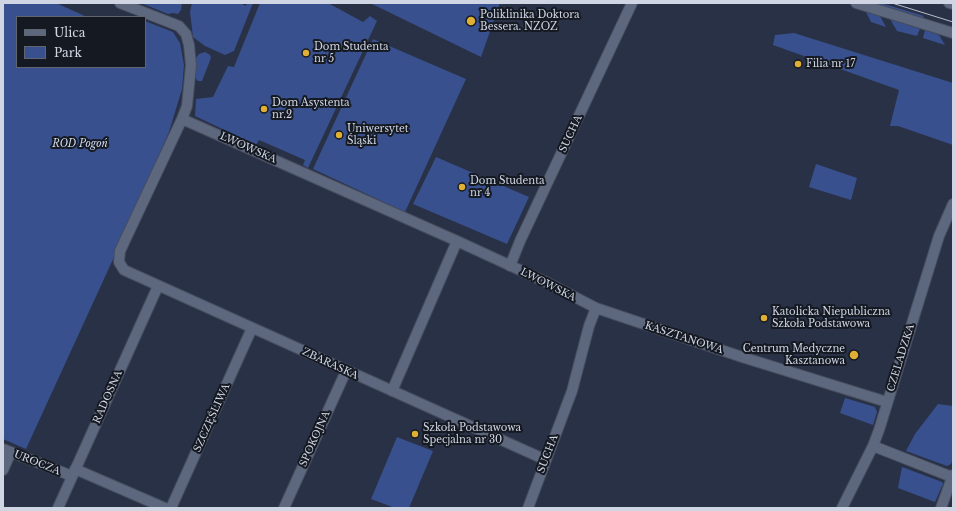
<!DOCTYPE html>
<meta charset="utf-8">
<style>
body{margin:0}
#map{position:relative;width:956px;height:511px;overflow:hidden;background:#283145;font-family:"Libre Baskerville",serif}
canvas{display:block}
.frame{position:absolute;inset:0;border:4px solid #cfd5e2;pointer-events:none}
.legend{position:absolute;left:16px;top:16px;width:130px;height:52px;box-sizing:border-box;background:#151922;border:1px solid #5f646f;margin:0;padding:5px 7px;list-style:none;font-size:12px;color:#cfd5e2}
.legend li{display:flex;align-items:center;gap:8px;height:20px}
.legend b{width:20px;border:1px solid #5f646f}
</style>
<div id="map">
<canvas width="956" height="511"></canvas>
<div class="frame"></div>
<ul class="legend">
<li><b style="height:5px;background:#5d677d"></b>Ulica</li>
<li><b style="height:11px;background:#39508e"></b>Park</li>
</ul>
</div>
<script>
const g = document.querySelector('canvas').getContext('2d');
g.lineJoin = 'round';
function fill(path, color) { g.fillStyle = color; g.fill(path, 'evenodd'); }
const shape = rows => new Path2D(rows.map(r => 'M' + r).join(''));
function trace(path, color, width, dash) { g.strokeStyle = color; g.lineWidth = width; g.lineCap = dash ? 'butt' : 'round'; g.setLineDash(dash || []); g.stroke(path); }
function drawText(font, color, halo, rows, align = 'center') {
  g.font = font + ' "Libre Baskerville",serif'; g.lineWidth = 4; g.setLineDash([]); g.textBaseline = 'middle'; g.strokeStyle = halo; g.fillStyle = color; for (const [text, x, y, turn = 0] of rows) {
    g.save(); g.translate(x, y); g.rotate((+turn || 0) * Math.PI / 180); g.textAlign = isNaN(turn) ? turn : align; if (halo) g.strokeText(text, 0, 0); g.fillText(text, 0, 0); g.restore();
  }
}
const green = shape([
 [3,3,56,3,87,17,17,17,17,67,145,67,145,21,173,32,180,43,184,65,182,89,169,132,120,244,26,449,3,439],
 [141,3,182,3,181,10,178,14,173,13,168,14],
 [192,3,240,3,246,6,247,3,253,3,234,51,225,55,205,46,193,37,190,12],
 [260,3,328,3,363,22,370,16,377,21,308,168,303,165,305,160,259,140,256,145,195,116,196,99,213,97,228,66,234,67],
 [370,3,500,3,481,57],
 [874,3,881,3,924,16,923,18],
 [866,12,880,16,886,27,871,22],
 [890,19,920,29,917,36,897,31],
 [925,30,939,35,945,45,923,38],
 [794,33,953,83,953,145,898,126,890,126,899,90,773,45,775,35],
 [373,39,466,79,405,212,313,169],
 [205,52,210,55,211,58,202,81,198,81,196,79,196,58,199,54],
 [436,157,529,197,507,244,413,204],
 [816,164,857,178,851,200,809,187],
 [845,398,875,407,877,412,873,425,840,413],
 [938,404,953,406,953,459,951,464,947,466,906,451,915,434],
 [397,437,433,451,409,508,395,508,371,499],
 [902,467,942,482,943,484,935,502,898,488]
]);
const minor = shape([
 [120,3,179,26,186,34,189,45,191,65,187,106,182,119,120,251,119,262,124,270,546,460],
 [182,119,457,241,548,283,596,308,742,357,887,402],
 [510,266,520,241,632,3],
 [392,391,457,241],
 [873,446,952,477],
 [3,449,72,476],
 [75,469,165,508],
 [3,470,11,452],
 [58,508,158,286],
 [171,508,252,328],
 [284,508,346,371],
 [528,508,572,391,589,326,596,308],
 [842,508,873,446,879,430,939,236,953,204],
 [941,508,953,475]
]);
const tertiary = shape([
 [856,3,953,33],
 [949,3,953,4]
]);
const tram = shape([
 [892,3,953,22]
]);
const markers = [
 [471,21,5,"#e0b034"],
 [306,53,4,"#e0b034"],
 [798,64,4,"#e0b034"],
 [264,109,4,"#e0b034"],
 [339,135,4,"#e0b034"],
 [462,187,4,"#e0b034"],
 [764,318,4,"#e0b034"],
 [854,355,5,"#e0b034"],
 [415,434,4,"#e0b034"]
];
const poiNames = [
 ["Poliklinika Doktora",480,15],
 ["Bessera. NZOZ",480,27],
 ["Dom Studenta",314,47],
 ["nr 5",314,59],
 ["Filia nr 17",806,64],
 ["Dom Asystenta",272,103],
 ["nr.2",272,115],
 ["Uniwersytet",347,129],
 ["Śląski",347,141],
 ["Dom Studenta",470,181],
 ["nr 4",470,193],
 ["Katolicka Niepubliczna",772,312],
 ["Szkoła Podstawowa",772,324],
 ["Centrum Medyczne",845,349,"right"],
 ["Kasztanowa",845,361,"right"],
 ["Szkoła Podstawowa",423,428],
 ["Specjalna nr 30",423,440]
];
const streetNames = [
 ["SUCHA",571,134,-65],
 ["LWOWSKA",248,148,24],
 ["LWOWSKA",548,285,27],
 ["KASZTANOWA",684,338,18],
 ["CZELADZKA",901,358,-73],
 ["ZBARASKA",330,364,25],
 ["RADOSNA",108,397,-66],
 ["SZCZĘŚLIWA",212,418,-66],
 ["SPOKOJNA",315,439,-66],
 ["SUCHA",548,454,-69],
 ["UROCZA",37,463,22]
];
const parkNames = [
 ["ROD Pogoń",80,144]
];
fill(green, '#39508e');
trace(minor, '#464d5e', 12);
trace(tertiary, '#464d5e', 12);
trace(minor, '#5d677d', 10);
trace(tertiary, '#5d677d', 10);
trace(tram, '#b8bfcd', 1);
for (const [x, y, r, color] of markers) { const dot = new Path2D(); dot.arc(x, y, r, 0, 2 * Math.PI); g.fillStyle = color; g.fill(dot); trace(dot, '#151922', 1.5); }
drawText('10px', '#cfd5e2', '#151922', poiNames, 'left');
drawText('10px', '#cfd5e2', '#151922', streetNames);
drawText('italic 10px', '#d2dcf1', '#151922', parkNames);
</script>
